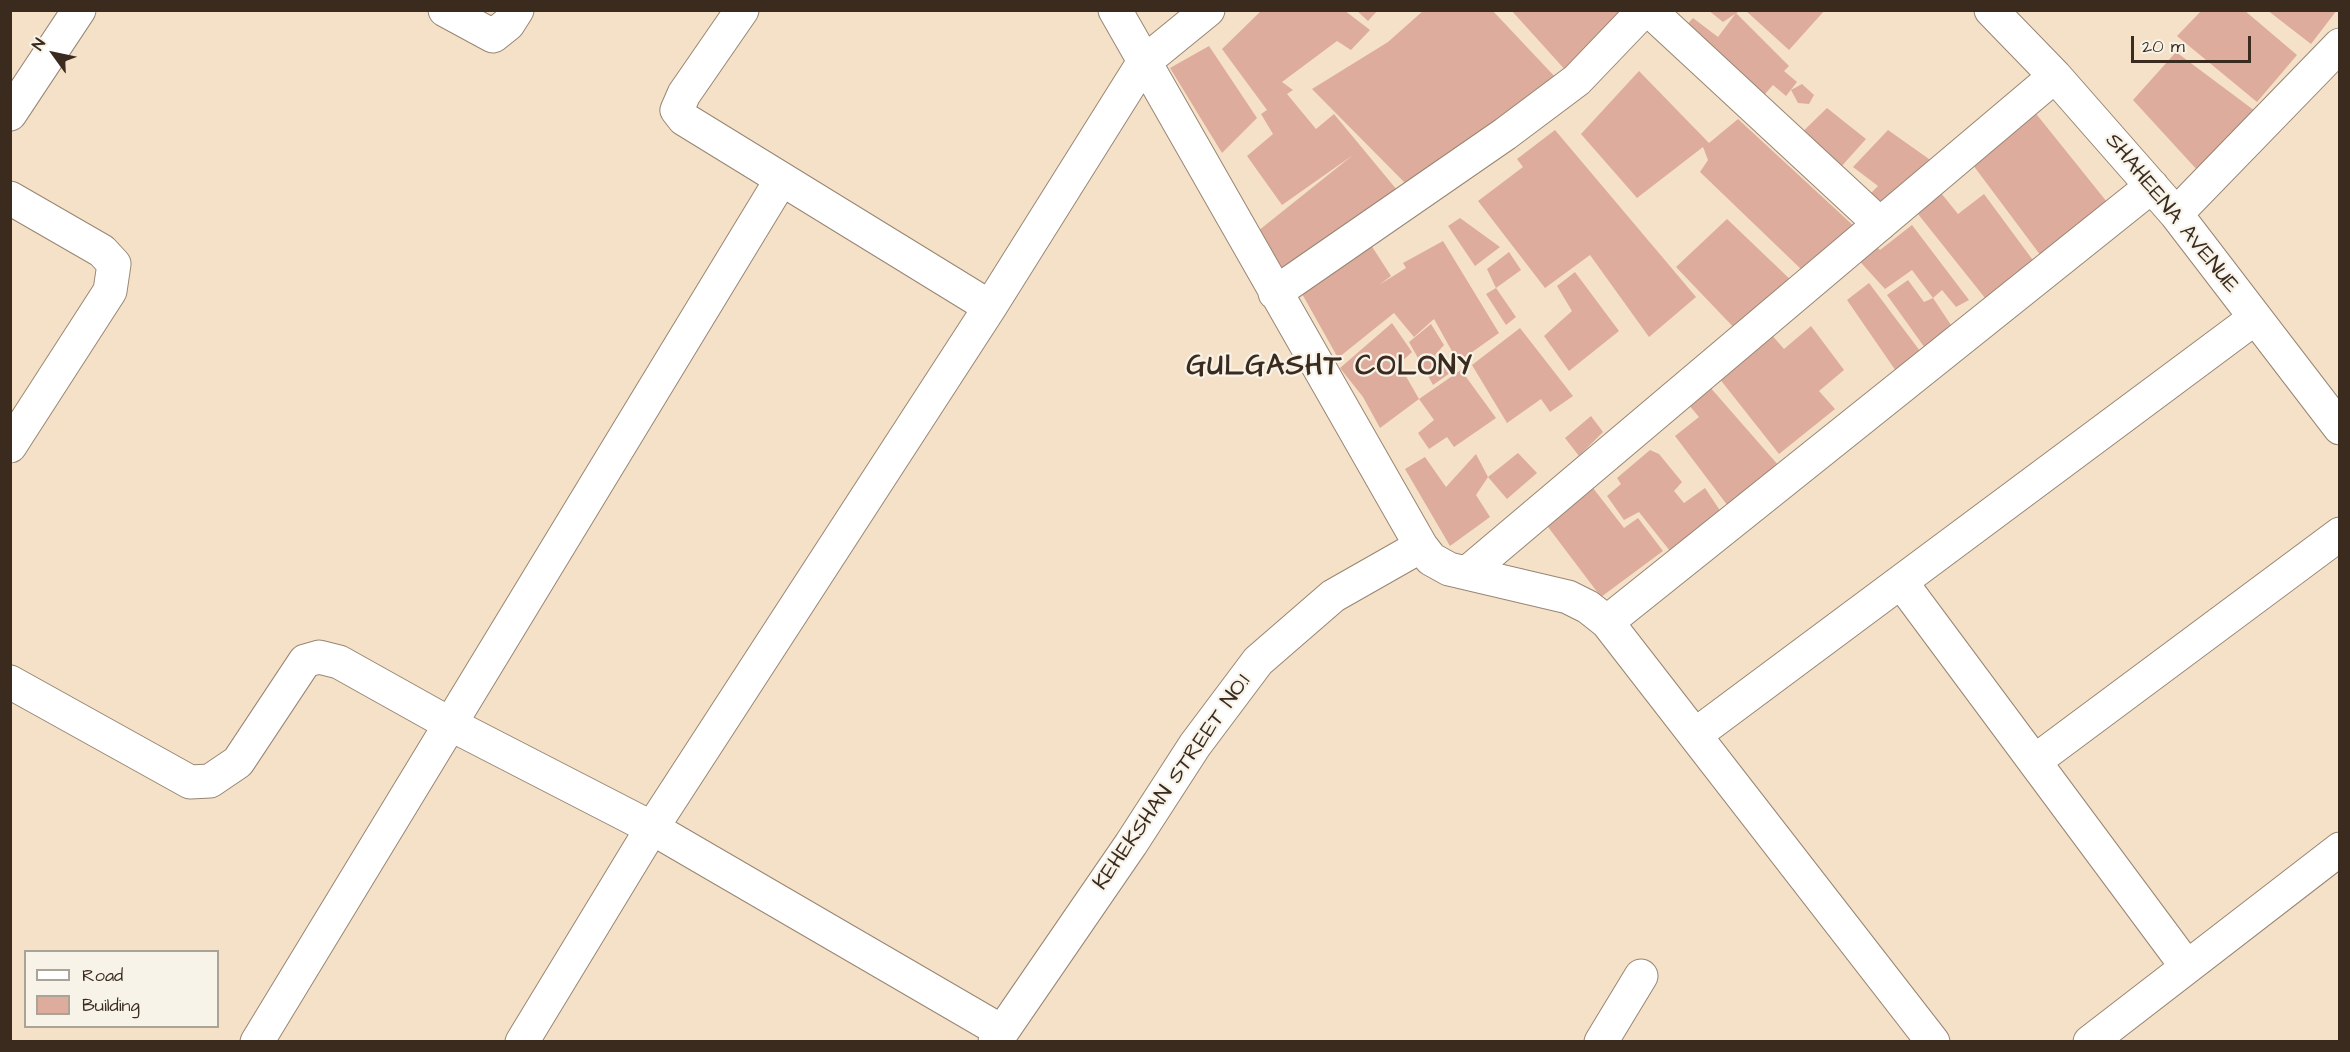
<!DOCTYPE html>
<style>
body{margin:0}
#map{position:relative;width:2350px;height:1052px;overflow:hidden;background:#f5e1c8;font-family:"Architects Daughter",sans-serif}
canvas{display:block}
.frame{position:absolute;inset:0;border:12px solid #3b2a1e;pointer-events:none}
.legend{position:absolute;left:24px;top:950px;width:195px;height:78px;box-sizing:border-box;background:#f7f3e8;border:2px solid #aca397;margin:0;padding:8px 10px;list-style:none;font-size:18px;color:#3b2a1e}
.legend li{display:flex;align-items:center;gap:12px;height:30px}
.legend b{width:30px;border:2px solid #aca397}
.north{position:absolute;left:24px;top:24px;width:60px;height:60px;-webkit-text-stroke:4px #f7f3e8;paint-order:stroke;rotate:303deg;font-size:16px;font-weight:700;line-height:24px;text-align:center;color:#3b2a1e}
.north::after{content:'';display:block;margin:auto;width:21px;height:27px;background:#3b2a1e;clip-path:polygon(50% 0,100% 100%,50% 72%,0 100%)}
.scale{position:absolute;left:2131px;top:36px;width:120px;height:27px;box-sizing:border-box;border:3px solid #3b2a1e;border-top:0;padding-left:8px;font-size:18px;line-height:21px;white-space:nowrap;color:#3b2a1e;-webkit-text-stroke:4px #f7f3e8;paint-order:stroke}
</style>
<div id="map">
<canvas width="2350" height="1052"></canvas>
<div class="frame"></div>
<ul class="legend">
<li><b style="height:8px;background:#fff"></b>Road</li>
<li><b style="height:16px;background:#deac9c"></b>Building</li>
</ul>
<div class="north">N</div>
<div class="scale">20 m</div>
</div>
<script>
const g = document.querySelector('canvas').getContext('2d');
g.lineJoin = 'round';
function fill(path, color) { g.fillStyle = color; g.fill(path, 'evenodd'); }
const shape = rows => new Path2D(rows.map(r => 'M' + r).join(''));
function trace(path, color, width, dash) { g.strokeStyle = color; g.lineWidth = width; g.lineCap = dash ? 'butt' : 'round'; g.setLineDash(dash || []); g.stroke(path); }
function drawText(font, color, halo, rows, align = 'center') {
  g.font = font + ' "Architects Daughter",sans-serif'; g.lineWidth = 4.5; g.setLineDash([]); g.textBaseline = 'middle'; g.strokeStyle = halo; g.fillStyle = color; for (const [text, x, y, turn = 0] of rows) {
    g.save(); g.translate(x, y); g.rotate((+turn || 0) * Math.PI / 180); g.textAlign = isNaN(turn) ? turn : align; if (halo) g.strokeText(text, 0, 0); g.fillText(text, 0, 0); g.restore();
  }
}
const building = shape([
 [1262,10,1344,10,1370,30,1351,50,1337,41,1282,82,1293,90,1287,94,1316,129,1334,114,1402,196,1287,275,1258,231,1353,155,1282,205,1247,156,1273,134,1261,114,1267,110,1222,49],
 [1356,10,1378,10,1368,21],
 [1424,10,1492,10,1557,79,1407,185,1312,89,1388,42],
 [1511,10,1632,10,1568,73],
 [1708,10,1741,10,1723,22],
 [1745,10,1825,10,1789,50],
 [2202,10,2244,10,2297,55,2257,102,2177,36],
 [2267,10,2337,10,2311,44],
 [1736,13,1789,66,1784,71,1797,82,1786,96,1773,85,1757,103,1680,32,1693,18,1718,37],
 [1209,46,1257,118,1222,153,1170,68],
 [2176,52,2255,111,2199,172,2133,100],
 [1639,71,1709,143,1738,119,1857,229,1803,271,1700,172,1708,160,1703,147,1637,198,1581,134],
 [1802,84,1814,95,1809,104,1798,103,1791,90],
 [2025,100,2111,207,2044,260,1964,153],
 [1827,108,1866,139,1831,178,1792,142],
 [1555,130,1696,297,1649,337,1590,255,1545,288,1478,201,1523,167,1517,159],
 [1888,130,1936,164,1880,224,1866,198,1878,186,1853,167],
 [1941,193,1958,214,1984,194,2035,263,1985,298,1918,214],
 [1460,218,1500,247,1475,266,1448,226],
 [1727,219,1794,283,1739,333,1676,267],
 [1912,225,1969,300,1956,307,1942,290,1933,298,1912,270,1885,289,1854,255,1871,242,1880,250],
 [1443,241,1499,333,1458,362,1434,319,1414,337,1394,313,1338,358,1301,292,1371,245,1391,276,1379,285,1406,268,1403,263],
 [1509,252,1521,270,1496,288,1487,269],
 [1575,272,1619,331,1569,371,1544,336,1572,311,1557,286],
 [1908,280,1924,302,1933,298,1953,328,1925,348,1887,295],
 [1869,283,1923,355,1898,374,1847,300],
 [1496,288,1516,317,1506,325,1486,294],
 [1392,323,1412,352,1399,364,1419,399,1380,428,1363,397,1340,368],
 [1431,324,1444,345,1435,355,1450,373,1433,385,1409,342],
 [1811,326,1844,370,1819,391,1835,409,1779,454,1719,378,1771,334,1784,349],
 [1520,328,1573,396,1550,412,1541,399,1507,423,1472,365],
 [1461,370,1496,418,1454,447,1447,437,1429,449,1418,433,1434,420,1419,399],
 [1709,386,1779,466,1731,510,1675,436,1699,417,1688,404],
 [1591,416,1603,432,1579,456,1565,438],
 [1650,450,1659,454,1682,482,1674,491,1684,503,1705,488,1721,512,1670,551,1639,512,1624,520,1607,496,1621,484,1617,478],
 [1518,453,1537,473,1507,499,1488,477],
 [1476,454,1488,477,1476,495,1490,517,1450,546,1405,469,1425,457,1446,487],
 [1593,488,1624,528,1638,518,1663,551,1601,597,1545,523]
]);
const street = shape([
 [445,10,493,36,508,24,517,10],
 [742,10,684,94,677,110,684,119,990,307],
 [1115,10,1421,546,1431,559,1449,569,1568,597,1588,607,1607,622,1933,1042],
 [1649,10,1880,224],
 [1991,10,2055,76,2176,214,2340,428],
 [10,114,79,10],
 [10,198,102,251,114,264,110,291,10,446],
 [2176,214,2340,45],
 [1275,293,1505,134,1577,80,1644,10],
 [1468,572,2055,76],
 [1901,582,2187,967],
 [1607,622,2152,186],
 [10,682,190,782,210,781,238,762,305,661,319,657,339,662,450,724,652,828,1001,1031],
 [1695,735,2255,318],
 [2035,761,2340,534],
 [257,1042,781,180],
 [522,1042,652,828,990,307,1143,63,1208,10],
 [995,1042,1131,844,1195,745,1258,661,1333,596,1421,546],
 [1601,1042,1641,976],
 [2090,1042,2340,849]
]);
const streetNames = [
 ["SHAHEENA AVENUE",2171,214,51],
 ["KEHEKSHAN STREET NO.1",1173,783,-55]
];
const districtNames = [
 ["GULGASHT COLONY",1330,368]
];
fill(building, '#deac9c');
trace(street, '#988673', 35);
trace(street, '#fff', 33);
drawText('22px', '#3b2a1e', '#f7f3e8', streetNames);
g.letterSpacing = '1.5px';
drawText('bold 28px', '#3b2a1e', '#f7f3e8', districtNames);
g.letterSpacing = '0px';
</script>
